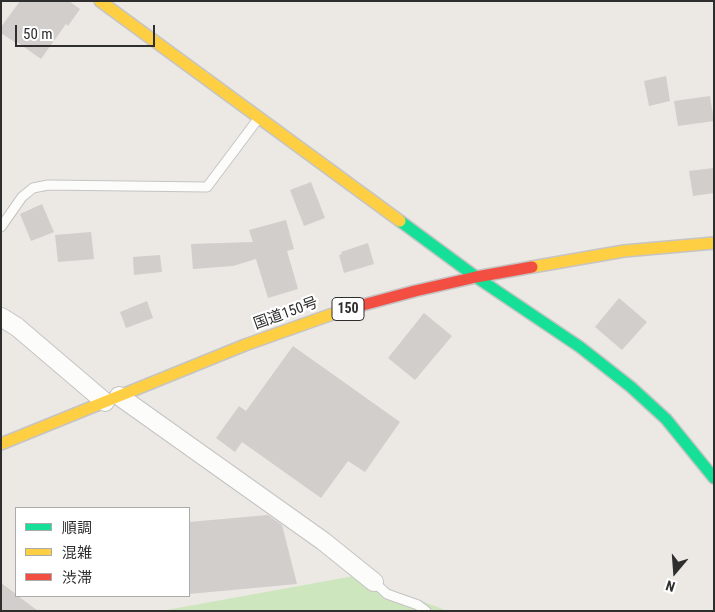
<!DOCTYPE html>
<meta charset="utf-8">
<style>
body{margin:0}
#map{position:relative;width:715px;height:612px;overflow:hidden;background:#ece8e4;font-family:"Roboto Condensed","Noto Sans JP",sans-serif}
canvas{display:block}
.frame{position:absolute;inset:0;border:2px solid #2e2e2e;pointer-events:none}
.legend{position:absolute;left:15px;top:507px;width:175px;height:90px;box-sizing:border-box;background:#fff;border:1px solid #ababab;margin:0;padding:6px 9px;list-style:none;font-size:15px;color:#2e2e2e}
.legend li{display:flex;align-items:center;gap:10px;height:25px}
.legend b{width:25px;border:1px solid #ababab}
.north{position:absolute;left:650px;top:547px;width:50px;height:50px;-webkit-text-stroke:4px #fff;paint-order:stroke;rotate:198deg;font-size:14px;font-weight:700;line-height:20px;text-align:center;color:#2e2e2e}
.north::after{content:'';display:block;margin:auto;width:18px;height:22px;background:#2e2e2e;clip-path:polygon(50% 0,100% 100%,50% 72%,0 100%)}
.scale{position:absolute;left:15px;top:25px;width:140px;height:22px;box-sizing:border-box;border:2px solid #2e2e2e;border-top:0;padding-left:6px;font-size:15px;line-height:18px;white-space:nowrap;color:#2e2e2e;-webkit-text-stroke:4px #fff;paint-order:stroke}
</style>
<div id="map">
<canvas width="715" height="612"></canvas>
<div class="frame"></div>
<ul class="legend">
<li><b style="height:6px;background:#16e098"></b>順調</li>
<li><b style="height:6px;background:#ffcf43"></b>混雑</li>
<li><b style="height:6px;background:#f24e42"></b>渋滞</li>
</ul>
<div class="north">N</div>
<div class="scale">50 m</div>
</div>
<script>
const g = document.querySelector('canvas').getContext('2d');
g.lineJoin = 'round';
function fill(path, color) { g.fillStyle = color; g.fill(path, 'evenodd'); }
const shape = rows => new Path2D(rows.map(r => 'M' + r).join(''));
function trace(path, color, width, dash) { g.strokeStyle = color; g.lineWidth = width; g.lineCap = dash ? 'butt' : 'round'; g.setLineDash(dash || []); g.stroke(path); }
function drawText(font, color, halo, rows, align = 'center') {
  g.font = font + ' "Roboto Condensed","Noto Sans JP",sans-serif'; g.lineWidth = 4.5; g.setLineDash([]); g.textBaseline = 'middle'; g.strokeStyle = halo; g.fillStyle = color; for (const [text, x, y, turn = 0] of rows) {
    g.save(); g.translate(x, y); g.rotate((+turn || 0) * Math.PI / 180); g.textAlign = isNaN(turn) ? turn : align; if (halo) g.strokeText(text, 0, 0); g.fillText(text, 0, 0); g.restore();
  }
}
const green = shape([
 [354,576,448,611,161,611]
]);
const building = shape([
 [20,1,69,1,80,9,68,26,66,24,41,59,17,42,16,43,1,33,1,27],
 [666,76,670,101,649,106,644,81],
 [710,96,714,121,678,126,674,101],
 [714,168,714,193,693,196,689,171],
 [311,182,325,218,304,226,290,190],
 [42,204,54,232,31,241,20,214],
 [286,220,294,249,287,251,298,289,268,298,256,259,233,266,193,269,191,244,253,242,249,230],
 [91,232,94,259,58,262,55,235],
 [368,243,374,264,344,273,339,255,342,254,341,252],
 [160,255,162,272,134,275,133,257],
 [619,298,647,322,622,350,595,327],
 [147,301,153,318,126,328,120,312],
 [424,313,452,336,415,380,388,358],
 [293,346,400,422,365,472,348,461,321,498,242,442,235,452,216,438,239,406,246,411],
 [268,515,282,525,297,584,189,594,189,522],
 [1,583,16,594,16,596,18,596,38,611,1,611]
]);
const lane = shape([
 [1,227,22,197,33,188,48,185,207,187,258,119],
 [374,582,387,594,418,605,426,611]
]);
const street = shape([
 [1,317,17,327,105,402],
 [119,396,323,541,374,582]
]);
const fast = shape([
 [400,221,476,277,580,347,631,387,666,419,714,478]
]);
const slow = shape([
 [100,1,400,221],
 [532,267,624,251,714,243],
 [1,444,245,345,344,310]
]);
const jam = shape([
 [344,310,415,291,476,277,532,267]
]);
const shields = [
 [348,309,32]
];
const shieldNames = [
 ["150",348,309]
];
const streetNames = [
 ["国道150号",286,314,-20]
];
fill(green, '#cee6be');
fill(building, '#d1cecb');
trace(lane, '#c5c4c5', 11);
trace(street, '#c5c4c5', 20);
trace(fast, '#c5c4c5', 14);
trace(slow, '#c5c4c5', 14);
trace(jam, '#c5c4c5', 14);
trace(lane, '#fcfcfb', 9);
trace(street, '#fcfcfb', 18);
trace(fast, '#16e098', 11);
trace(slow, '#ffcf43', 11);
trace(jam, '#f24e42', 11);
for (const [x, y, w] of shields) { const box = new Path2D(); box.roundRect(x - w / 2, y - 11.5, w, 23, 4); g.fillStyle = '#fff'; g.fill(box); trace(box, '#2e2e2e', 1); }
drawText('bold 14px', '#2e2e2e', null, shieldNames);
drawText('15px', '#2e2e2e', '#fff', streetNames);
</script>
